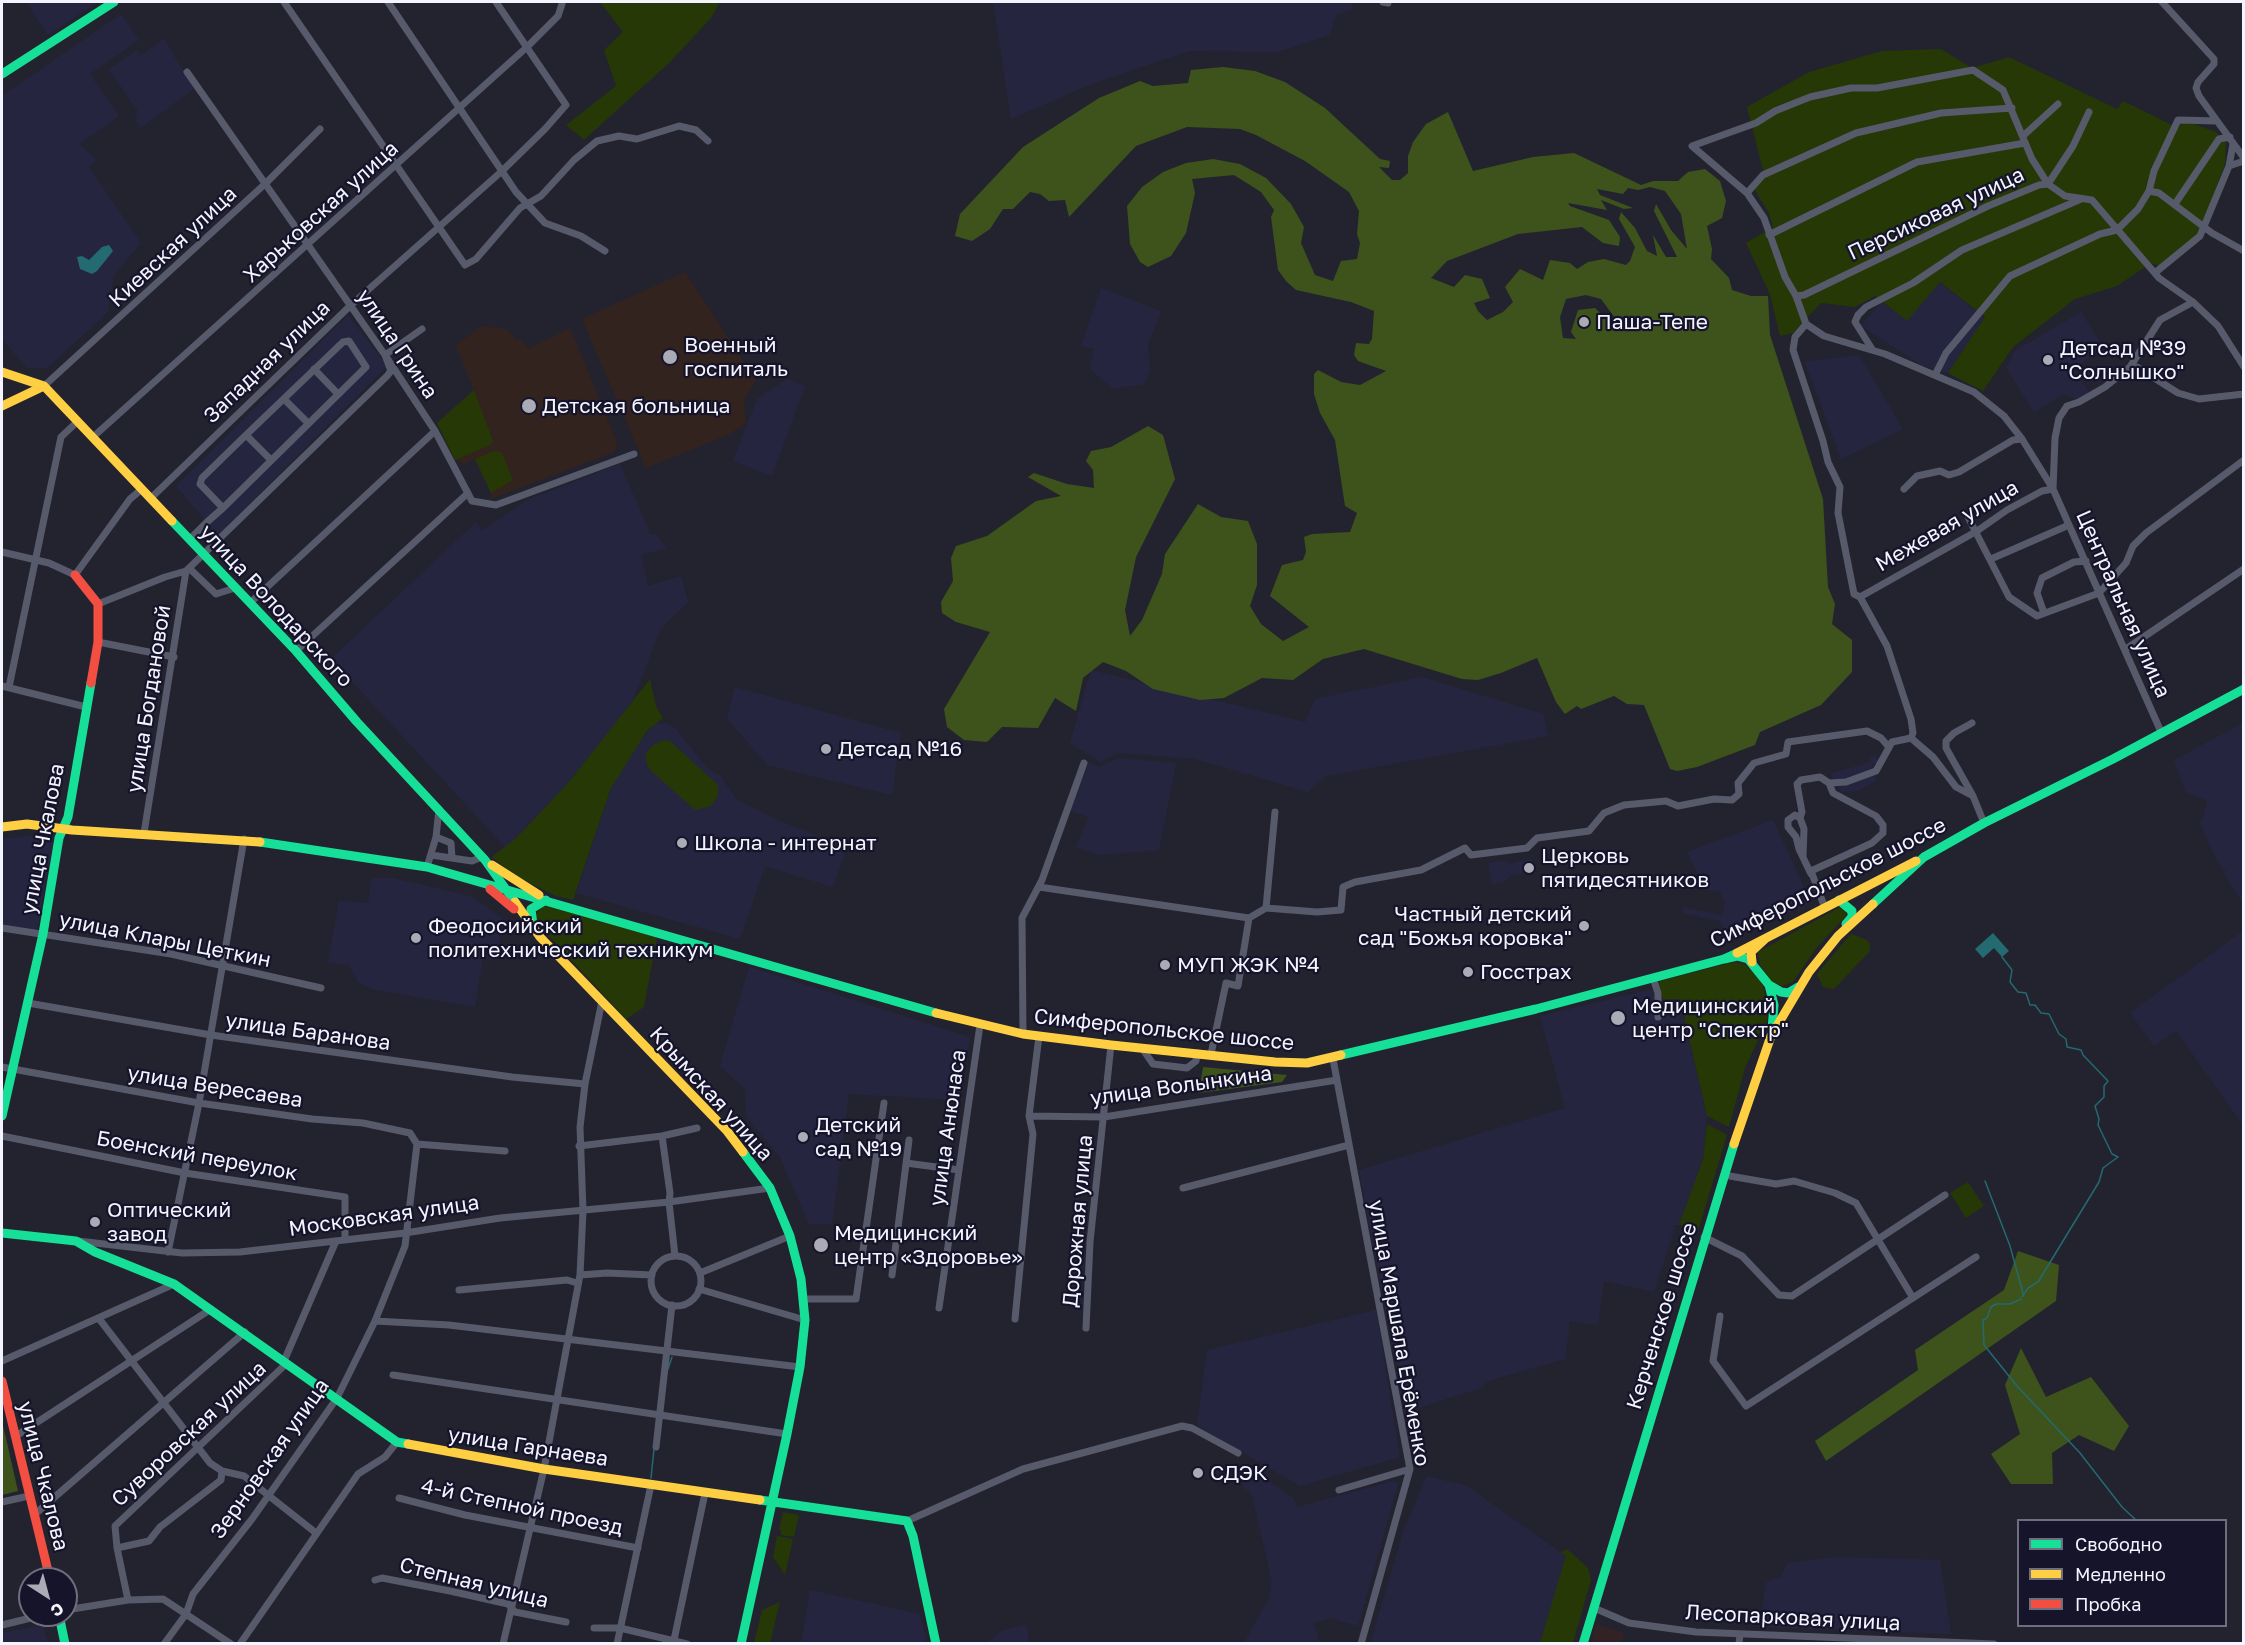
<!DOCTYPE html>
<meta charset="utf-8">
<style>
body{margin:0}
#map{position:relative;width:2245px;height:1645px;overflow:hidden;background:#23232f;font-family:"Golos Text",sans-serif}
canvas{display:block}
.frame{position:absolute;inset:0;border:3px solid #f3f4fe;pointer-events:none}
.legend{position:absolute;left:2017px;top:1519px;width:210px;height:108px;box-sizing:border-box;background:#15142b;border:2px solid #6e6e7f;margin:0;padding:8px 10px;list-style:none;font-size:18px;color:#f3f4fe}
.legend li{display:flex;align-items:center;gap:12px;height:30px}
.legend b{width:30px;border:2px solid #6e6e7f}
.north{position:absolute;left:18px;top:1567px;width:60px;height:60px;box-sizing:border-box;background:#15142b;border:2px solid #6e6e7f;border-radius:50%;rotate:144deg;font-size:16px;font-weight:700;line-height:24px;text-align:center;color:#f3f4fe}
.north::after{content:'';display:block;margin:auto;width:21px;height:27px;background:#aaabb6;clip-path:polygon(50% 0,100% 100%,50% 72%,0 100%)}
</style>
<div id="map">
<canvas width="2245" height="1645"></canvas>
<div class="frame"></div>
<ul class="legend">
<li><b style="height:8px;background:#16e098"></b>Свободно</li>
<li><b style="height:8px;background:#ffcf43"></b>Медленно</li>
<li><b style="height:8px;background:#f24e42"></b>Пробка</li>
</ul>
<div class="north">С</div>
</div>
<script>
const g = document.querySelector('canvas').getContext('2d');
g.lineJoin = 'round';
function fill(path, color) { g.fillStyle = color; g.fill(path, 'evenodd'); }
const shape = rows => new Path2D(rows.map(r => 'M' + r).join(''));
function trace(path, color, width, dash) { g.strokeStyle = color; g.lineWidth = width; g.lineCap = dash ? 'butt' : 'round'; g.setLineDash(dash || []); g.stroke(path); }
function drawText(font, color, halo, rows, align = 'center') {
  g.font = font + ' "Golos Text",sans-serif'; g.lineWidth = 4.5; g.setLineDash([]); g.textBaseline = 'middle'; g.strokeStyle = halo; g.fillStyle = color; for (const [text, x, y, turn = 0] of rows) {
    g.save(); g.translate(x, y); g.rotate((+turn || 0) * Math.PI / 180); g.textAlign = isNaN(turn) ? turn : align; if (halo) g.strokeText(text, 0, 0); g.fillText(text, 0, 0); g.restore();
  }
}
const commercial = shape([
 [1596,1624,1624,1633,1621,1643,1591,1643]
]);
const built = shape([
 [26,2,98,2,48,35],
 [993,2,1351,2,1354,9,1336,15,1330,35,1277,52,1189,51,1094,83,1011,119],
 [121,14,139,40,90,74,119,116,79,144,97,160,89,167,141,243,114,275,108,312,47,368,28,368,2,340,2,96],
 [164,39,194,89,140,128,136,121,137,110,109,69,137,50,141,55],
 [1939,282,1985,318,1948,373,1922,365,1861,326,1881,302,1907,320],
 [1101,288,1161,311,1148,345,1150,371,1144,385,1112,388,1090,369,1094,349,1081,346],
 [2081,312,2103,347,2072,370,2090,393,2079,400,2064,394,2034,412,2006,368,2015,351],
 [348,315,387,366,218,535,176,486],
 [1859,355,1903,429,1841,459,1805,362],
 [787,379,805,386,772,476,733,461,757,399],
 [620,464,651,535,657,535,667,548,641,555,648,586,681,576,688,602,661,628,632,702,568,783,506,848,331,659,476,522,482,531,529,499],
 [1091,670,1305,722,1315,699,1422,677,1543,714,1548,736,1326,776,1308,792,1195,759,1118,753,1100,762,1070,743],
 [735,687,901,733,892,795,767,765,727,718],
 [654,723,668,724,676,729,708,769,720,775,736,799,780,821,847,847,833,887,765,866,740,939,576,893,611,788,629,757],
 [2243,723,2243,904,2224,874,2226,872,2217,861,2199,821,2203,818,2207,800,2186,793,2174,760],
 [1876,756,1878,763,1872,764,1876,781,1857,791,1841,792,1836,781,1832,782,1832,773,1871,762,1869,757],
 [1119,758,1176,763,1159,850,1099,855,1076,847,1089,817,1069,811,1089,763,1099,767],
 [1773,820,1811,902,1730,941,1720,921,1682,913,1683,907,1722,915,1725,902,1720,892,1705,889,1687,852],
 [40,835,54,837,37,931,2,925,2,839],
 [1531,859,1534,871,1511,875,1506,881,1492,884,1488,863,1502,860,1509,864],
 [372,878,393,878,470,896,503,918,497,959,483,958,475,1007,371,989,358,982,349,965,328,962,339,901,368,903],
 [2243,931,2243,1125,2176,1031,2154,1046,2130,1013],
 [749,967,970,1037,958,1100,849,1094,832,1224,809,1224,780,1157,746,1117,745,1089,720,1066],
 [1658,988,1663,1000,1679,999,1707,1116,1703,1159,1679,1225,1672,1226,1675,1227,1654,1292,1604,1281,1598,1325,1570,1321,1565,1359,1484,1382,1484,1387,1406,1412,1359,1170,1565,1108,1540,1016],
 [1376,1310,1400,1457,1300,1486,1197,1426,1207,1350],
 [1245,1464,1294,1499,1297,1507,1394,1481,1398,1484,1358,1626,1330,1618,1314,1623,1320,1643,1244,1643,1269,1598,1272,1582,1252,1495,1244,1488,1238,1473],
 [1427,1476,1467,1486,1560,1552,1567,1555,1540,1643,1370,1644,1404,1529],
 [1836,1557,1940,1560,1951,1634,1761,1627,1765,1584,1771,1579,1781,1578,1787,1563],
 [810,1590,920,1614,927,1643,801,1643],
 [43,1624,48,1643,2,1643,2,1633],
 [1026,1625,1030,1643,987,1643,1001,1631]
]);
const medical = shape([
 [685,272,756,380,744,400,746,423,730,434,646,468,582,319],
 [482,326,507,329,517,341,521,339,528,349,570,328,617,442,614,452,491,499,491,492,476,459,464,464,455,460,437,423,474,390,456,345]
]);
const green = shape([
 [600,2,720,2,711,18,669,63,584,140,566,125,616,86,604,50,623,32],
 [1941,49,1972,68,2009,57,2117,109,2123,101,2178,128,2183,120,2216,132,2226,142,2225,164,2201,230,2190,245,2159,266,2151,263,2117,286,2075,299,2013,347,1983,391,1948,373,1985,317,1940,282,1907,321,1875,296,1855,307,1821,303,1793,333,1780,336,1770,294,1746,243,1773,227,1769,213,1753,187,1765,178,1747,107,1809,72,1882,51],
 [474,390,493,441,490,445,455,460,437,423],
 [495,451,502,453,513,480,491,493,475,459],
 [650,679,656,706,663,718,647,731,611,788,573,900,556,896,514,875,492,857,516,838,568,783],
 [664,740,670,741,718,785,718,796,711,806,695,810,648,768,645,755,653,745],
 [543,905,657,937,644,1007,626,1019,536,922,535,915],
 [1842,906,1847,915,1817,947,1793,982,1782,986,1771,981,1760,965,1758,952],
 [1851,934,1867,940,1870,945,1870,951,1834,989,1823,987,1817,974],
 [1734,962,1744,964,1755,974,1763,986,1768,1009,1767,1021,1745,1068,1729,1127,1707,1116,1680,999,1663,1000,1658,984,1660,981],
 [1707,1124,1727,1135,1699,1228,1695,1232,1696,1228,1679,1225,1703,1159],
 [1968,1182,1984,1206,1966,1218,1950,1193],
 [783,1512,799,1515,794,1537,781,1535,781,1530,779,1530],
 [777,1536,793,1539,785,1575,773,1557],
 [1567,1549,1588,1568,1591,1580,1573,1643,1540,1643,1566,1555,1560,1553],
 [780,1602,770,1643,754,1643,762,1610]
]);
const forest = shape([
 [1223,67,1255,71,1285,82,1325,108,1380,159,1390,161,1389,168,1379,167,1392,180,1400,180,1408,173,1408,156,1413,142,1426,124,1448,112,1473,171,1533,157,1574,153,1641,185,1653,181,1678,181,1688,172,1705,169,1720,181,1726,201,1722,218,1707,226,1712,249,1711,259,1729,278,1732,290,1751,296,1768,296,1770,335,1823,499,1828,587,1835,604,1832,624,1852,640,1852,672,1821,705,1760,732,1755,745,1697,767,1677,771,1670,769,1644,705,1627,704,1614,696,1581,709,1577,706,1565,714,1556,702,1537,658,1501,673,1478,680,1462,679,1364,649,1323,659,1293,680,1262,678,1224,698,1200,700,1153,689,1126,671,1103,662,1083,678,1076,711,1055,698,1038,728,1002,727,987,742,964,740,947,727,944,709,990,632,956,622,942,613,941,602,953,581,951,558,956,546,987,536,1036,501,1061,496,1028,477,1034,473,1067,484,1094,488,1093,470,1086,461,1091,451,1111,447,1148,426,1163,435,1175,479,1136,557,1125,610,1130,636,1142,620,1162,574,1165,554,1198,504,1221,517,1248,521,1257,544,1257,585,1250,606,1261,624,1283,641,1309,627,1270,596,1282,565,1303,560,1306,552,1304,537,1312,534,1350,532,1357,513,1345,506,1335,440,1320,413,1314,394,1314,374,1318,370,1341,382,1360,385,1386,371,1358,361,1354,355,1356,343,1369,344,1372,339,1374,311,1351,302,1296,290,1286,281,1278,270,1271,217,1274,210,1261,192,1234,175,1192,179,1195,193,1186,233,1171,256,1148,267,1140,262,1130,244,1127,206,1142,187,1163,172,1186,163,1213,159,1240,164,1266,178,1291,204,1304,227,1301,243,1315,275,1333,281,1341,261,1357,259,1360,243,1357,234,1359,211,1349,192,1305,161,1256,135,1240,129,1187,127,1136,146,1069,217,1065,200,1049,201,1040,194,1030,192,1013,209,1003,209,990,229,972,241,955,236,960,214,1023,147,1099,98,1140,81,1153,86,1188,83,1191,70],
 [1650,187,1665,191,1681,214,1687,249,1671,230,1656,204,1654,211,1677,257,1666,257,1653,235,1657,256,1647,251,1635,228,1621,212,1619,219,1635,247,1630,261,1626,265,1604,259,1588,262,1577,269,1570,263,1550,260,1543,280,1520,269,1505,287,1513,302,1503,312,1487,320,1478,311,1474,303,1490,298,1482,279,1465,275,1454,287,1431,278,1447,261,1518,234,1582,227,1603,243,1619,246,1620,237,1609,220,1570,206,1568,203,1607,210,1601,200,1624,209,1633,208,1600,195,1597,189,1623,194,1628,188,1638,190],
 [1586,295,1601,299,1615,318,1612,324,1595,308,1578,310,1571,332,1576,339,1563,338,1560,317,1566,299],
 [1203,1067,1287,1075,1282,1082,1199,1093],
 [2018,1251,2059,1265,2056,1301,1826,1461,1815,1441,1918,1370,1915,1350,2004,1290],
 [2021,1348,2046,1397,2091,1377,2129,1426,2114,1451,2079,1435,2052,1453,2053,1484,2011,1484,1991,1454,2020,1434,2005,1385],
 [2,1421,18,1491,2,1495]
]);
const water = shape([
 [109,245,113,251,97,271,92,274,80,269,77,257,82,256,89,260,102,247],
 [1993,933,2009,951,2002,957,1994,948,1983,958,1975,949]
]);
const stream = shape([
 [2002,957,2012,970,2010,982,2018,992,2026,993,2030,1005,2035,1005,2041,1013,2049,1014,2059,1034,2066,1039,2067,1047,2081,1050,2083,1055,2108,1081,2104,1086,2104,1097,2095,1106,2099,1119,2098,1125,2112,1154,2118,1157,2103,1168,2099,1182,2038,1282,2028,1288,2022,1297],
 [1985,1181,2010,1246,2023,1293],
 [2021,1299,2010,1304,1996,1304,1991,1307,1987,1318,1983,1320,1984,1345,2017,1386,2080,1453,2122,1507,2136,1520],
 [668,1369,672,1357],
 [651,1478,654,1449]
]);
const street = shape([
 [284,2,465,265,476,259,520,208,541,196,574,160,597,141,619,136,637,139,679,126,696,130,708,141],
 [388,2,516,192,545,223,581,236,605,251],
 [1383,2,1388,3],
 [2162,2,2214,59,2214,64,2198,82,2196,88,2199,96,2244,158],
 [187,72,385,355,435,431,472,501,496,505,634,454],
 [2023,136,2058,104],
 [2229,166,2233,144],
 [2149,191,2159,193,2212,233,2244,251],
 [1747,193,1763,175,1856,133,1941,113,2012,108],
 [2175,204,2219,139,2230,137],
 [1769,235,1917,162,2025,143],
 [2156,272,2200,236,2229,166,2244,161],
 [1796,296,1804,295,1988,206,2039,185,2048,184,2073,146,2089,112],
 [1806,324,1796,296,1785,277,1764,218,1747,193,1692,146,1756,123,1775,111,1810,97,1851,88,1877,88,1973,70,2003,90,2032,159,2048,184,2065,196,2092,200,2159,278,2193,302,2218,326,2244,367],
 [1806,324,1824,336,1885,354,1974,392,2004,416,2022,439,2053,489,2162,734],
 [1806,324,1795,337,1793,350,1823,441,1828,462,1840,487,1838,513,1854,594,1860,597,1887,646,1911,719,1913,733,1911,738,1933,757,1956,787,1973,796,1984,823],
 [1872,349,1855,322,1858,315,1866,307,1913,283,1962,250,2079,200],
 [2130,367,2137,367,2178,393,2199,399,2244,394],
 [314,369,338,394],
 [1935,375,1946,353,2010,276,2100,234,2117,230,2138,209,2149,191,2154,171,2178,120,2217,121],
 [44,386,266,183,320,129],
 [284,399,308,423],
 [93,437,527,47,558,16,562,4],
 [1904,489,1917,476,1940,471,1949,475,1959,472,2013,440,2022,439],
 [151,498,351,305,502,171,545,129,566,105,496,2],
 [223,508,200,484,202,478,246,435],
 [1967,515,2009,597,2037,616,2099,593,2126,563,2133,546,2146,533,2244,460],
 [190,539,207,522,223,508,366,367,349,341,343,342,246,435,271,460],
 [2,552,49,563,75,575,130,499,142,489],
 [1991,559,2069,525],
 [189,568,216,594,235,588],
 [1860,597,1977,531,2007,510,2042,491,2053,489,2055,438,2059,418,2067,406,2079,402,2105,387,2130,367,2160,320,2193,302],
 [250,603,435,431],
 [98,604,165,577,186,571,387,376,391,371,385,355,422,329],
 [2044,613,2037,593,2042,578,2074,562,2086,561],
 [98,642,174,657],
 [2126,649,2244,569],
 [296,651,468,493],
 [2,686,86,707],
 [9,687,61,437,78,421],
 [1972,723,1954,733,1946,741,1946,748,1973,796],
 [1800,818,1802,812,1797,784,1801,780,1820,777,1829,783],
 [144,833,186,571],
 [436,837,451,843,452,858],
 [431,855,472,861,482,857],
 [1803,857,1804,829,1800,818,1795,815,1788,820,1788,827,1796,837,1799,849,1811,874],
 [427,867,436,837,439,809],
 [1039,887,1249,918,1266,908],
 [1266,908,1317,912,1341,910,1343,887,1355,882,1421,870,1465,848,1471,855,1527,848,1537,838,1589,831,1604,813,1624,805,1666,801,1678,806,1714,799,1732,800,1739,794,1738,783,1754,763,1786,754,1788,742,1867,731,1881,738,1888,746],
 [1266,908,1275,812],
 [1825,908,1811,871,1872,843,1883,833,1883,825,1876,816,1833,793,1829,783,1846,782,1876,771,1892,742,1911,738],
 [2,928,171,954,321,988],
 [1653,978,1658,993,1658,1017],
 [28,1003,211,1035,512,1077,585,1084],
 [1023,1034,1022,918,1042,880,1084,763],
 [1142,1048,1153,1064,1187,1068,1196,1061,1197,1053],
 [1211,1054,1226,983,1238,986,1249,918],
 [1333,1059,1410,1469,1361,1644],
 [2,1067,199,1103,312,1119,363,1123,410,1133,417,1144],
 [1029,1116,1104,1117,1337,1080],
 [2,1136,185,1173,345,1197,345,1240],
 [662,1136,670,1193,669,1202,675,1256],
 [417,1144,505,1151],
 [579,1146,662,1136,697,1128],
 [906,1163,959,1170],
 [1724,1175,1776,1184,1794,1181,1835,1193,1856,1203,1913,1298],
 [1183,1188,1349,1145],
 [1704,1237,1742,1256,1779,1295,1792,1296,1945,1195],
 [78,1241,182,1253,240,1252,405,1233,500,1218,669,1202,770,1188],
 [168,1252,199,1103,244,839],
 '651 1281a25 25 0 1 1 50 0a25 25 0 1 1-50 0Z',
 [700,1273,790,1236],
 [580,1275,607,1273,652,1275],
 [892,1275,909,1140],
 [699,1289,805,1320],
 [459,1290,567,1280,577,1283],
 [803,1299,856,1299,884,1103],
 [939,1308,980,1025],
 [1720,1316,1713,1361,1746,1406,1976,1257],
 [1015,1319,1033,1134,1029,1116,1039,1036],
 [100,1320,210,1463,222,1471,244,1476,316,1533],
 [375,1321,449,1325,800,1367],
 [1086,1328,1090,1242,1111,1045],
 [2,1361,174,1284],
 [284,1361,336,1241],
 [393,1375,787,1434],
 [16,1436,211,1309],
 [656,1447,672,1305],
 [1339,1490,1410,1469],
 [399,1498,465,1515,638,1548],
 [2,1502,29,1496],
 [34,1515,245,1332],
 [907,1521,1023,1469,1182,1426,1192,1428,1238,1453],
 [117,1548,149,1541,160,1527,221,1480,222,1471],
 [375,1580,382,1578,450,1591,508,1604,515,1612,566,1622],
 [128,1600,117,1548,115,1526,287,1363],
 [1594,1608,1629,1623,1696,1632,1994,1644],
 [66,1610,128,1600,163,1599,231,1644],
 [2,1625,43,1615],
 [594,1628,620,1628,687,1644],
 [674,1640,705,1493],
 [164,1644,186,1614,193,1594,252,1519,337,1398,375,1321,405,1246,417,1144],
 [240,1644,358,1474,385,1457,397,1442],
 [503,1644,544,1469,580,1275,583,1211,580,1127,585,1084,602,1001],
 [617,1644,651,1485],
 [1739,1644,1740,1634]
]);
const fast = shape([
 [2,74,114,2],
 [172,521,296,651,357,722,485,860,515,902],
 [260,842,427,867,936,1013],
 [1839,900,1852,911,1852,917,1846,924],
 [1873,904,1924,857,1984,823,2113,759,2244,689],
 [533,925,531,909,546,900],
 [1724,959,1737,956,1748,959,1769,985,1781,992,1788,993,1798,987],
 [1769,985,1774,1005,1772,1029],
 [1341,1055,1536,1009,1724,959,1737,953],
 [2,1116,43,934,59,838,68,817,91,683],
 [2,1233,76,1241,95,1252,174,1284,397,1442,408,1444],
 [760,1500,907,1521,913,1536,936,1644],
 [59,1615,65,1644],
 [741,1644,787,1434,800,1367,805,1320,801,1279,790,1236,770,1188,743,1152],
 [1583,1644,1734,1144]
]);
const slow = shape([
 [2,372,44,386,172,521],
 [2,406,44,386],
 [2,827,27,824,72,830,260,842],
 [492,865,539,895],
 [515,902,540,937,727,1131,743,1152],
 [1737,953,1916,861],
 [1752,962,1751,952,1765,939],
 [936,1013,1023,1034,1111,1045,1275,1062,1307,1063,1341,1055],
 [1734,1144,1771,1036,1809,972,1838,936,1873,904],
 [408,1444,544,1469,760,1500]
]);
const jam = shape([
 [75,575,98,604,98,642,91,683],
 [490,889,514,909],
 [2,1381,50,1579]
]);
const markers = [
 [1584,322,6,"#aaabb6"],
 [670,357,8,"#aaabb6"],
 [2048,360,6,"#aaabb6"],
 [529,406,8,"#aaabb6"],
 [826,749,6,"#aaabb6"],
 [682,843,6,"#aaabb6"],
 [1529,868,6,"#aaabb6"],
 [1584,926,6,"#aaabb6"],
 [416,938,6,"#aaabb6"],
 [1165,965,6,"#aaabb6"],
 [1468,972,6,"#aaabb6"],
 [1618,1018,8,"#aaabb6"],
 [803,1137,6,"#aaabb6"],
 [95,1222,6,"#aaabb6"],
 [821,1245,8,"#aaabb6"],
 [1198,1473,6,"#aaabb6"]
];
const streetNames = [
 ["Харьковская улица",321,212,-42],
 ["Персиковая улица",1936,214,-25],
 ["Киевская улица",173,247,-43],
 ["улица Грина",397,344,56],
 ["Западная улица",267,362,-44],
 ["Межевая улица",1947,526,-30],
 ["Центральная улица",2123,604,66],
 ["улица Володарского",276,606,47],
 ["улица Богдановой",149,699,-81],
 ["улица Чкалова",43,839,-79],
 ["Симферопольское шоссе",1828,883,-27],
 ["улица Клары Цеткин",165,940,11],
 ["Симферопольское шоссе",1164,1030,6],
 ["улица Баранова",308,1032,8],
 ["улица Волынкина",1181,1086,-8],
 ["улица Вересаева",215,1087,9],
 ["Крымская улица",711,1094,48],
 ["улица Анюнаса",948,1128,-82],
 ["Боенский переулок",197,1156,10],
 ["Московская улица",384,1216,-8],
 ["Дорожная улица",1078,1221,-85],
 ["Керченское шоссе",1662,1316,-73],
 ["улица Маршала Ерёменко",1399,1333,80],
 ["Суворовская улица",189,1434,-43],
 ["улица Гарнаева",528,1447,9],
 ["Зерновская улица",270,1459,-55],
 ["улица Чкалова",43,1476,76],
 ["4-й Степной проезд",522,1507,12],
 ["Степная улица",474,1583,14],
 ["Лесопарковая улица",1793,1618,3]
];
const poiNames = [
 ["Паша-Тепе",1596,322],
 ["Военный",684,345],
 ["госпиталь",684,369],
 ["Детсад №39",2060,348],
 ["\"Солнышко\"",2060,372],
 ["Детская больница",542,406],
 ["Детсад №16",838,749],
 ["Школа - интернат",694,843],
 ["Церковь",1541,856],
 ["пятидесятников",1541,880],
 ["Частный детский",1572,914,"right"],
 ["сад \"Божья коровка\"",1572,938,"right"],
 ["Феодосийский",428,926],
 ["политехнический техникум",428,950],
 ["МУП ЖЭК №4",1177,965],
 ["Госстрах",1480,972],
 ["Медицинский",1632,1006],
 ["центр \"Спектр\"",1632,1030],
 ["Детский",815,1125],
 ["сад №19",815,1149],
 ["Оптический",107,1210],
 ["завод",107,1234],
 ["Медицинский",834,1233],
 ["центр «Здоровье»",834,1257],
 ["СДЭК",1210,1473]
];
fill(commercial, '#332224');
fill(built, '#262540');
fill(medical, '#33231f');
fill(green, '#253806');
fill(forest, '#3d531b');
fill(water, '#236a71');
trace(stream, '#236a71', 1.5);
trace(street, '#565a6a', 7);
trace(fast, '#16e098', 9);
trace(slow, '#ffcf43', 9);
trace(jam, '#f24e42', 9);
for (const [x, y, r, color] of markers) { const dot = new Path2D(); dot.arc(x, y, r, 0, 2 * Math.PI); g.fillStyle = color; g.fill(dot); trace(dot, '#15142b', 2); }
drawText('21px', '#f3f4fe', '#15142b', streetNames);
drawText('21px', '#f3f4fe', '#15142b', poiNames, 'left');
</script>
